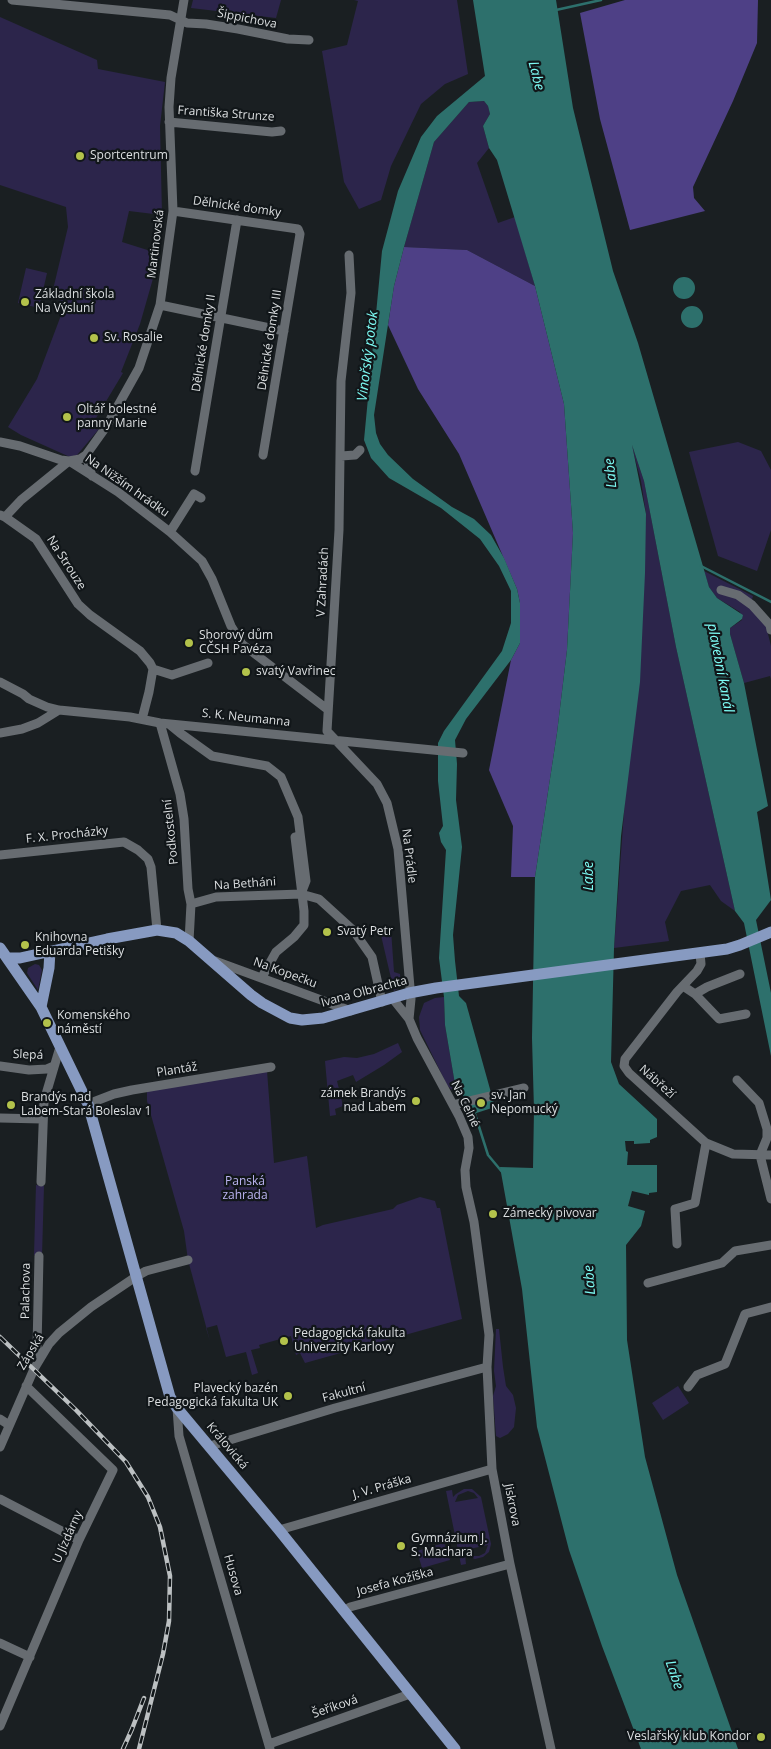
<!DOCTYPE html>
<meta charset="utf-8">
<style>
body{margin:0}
canvas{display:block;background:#1a1f22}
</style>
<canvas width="771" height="1749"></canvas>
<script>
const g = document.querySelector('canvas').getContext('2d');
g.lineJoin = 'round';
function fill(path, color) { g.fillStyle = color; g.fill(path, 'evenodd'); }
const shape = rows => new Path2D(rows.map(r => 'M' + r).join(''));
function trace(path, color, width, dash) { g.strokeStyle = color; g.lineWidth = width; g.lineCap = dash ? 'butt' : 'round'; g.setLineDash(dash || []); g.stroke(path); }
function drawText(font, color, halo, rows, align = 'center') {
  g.font = font + ' "Open Sans",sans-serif'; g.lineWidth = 4.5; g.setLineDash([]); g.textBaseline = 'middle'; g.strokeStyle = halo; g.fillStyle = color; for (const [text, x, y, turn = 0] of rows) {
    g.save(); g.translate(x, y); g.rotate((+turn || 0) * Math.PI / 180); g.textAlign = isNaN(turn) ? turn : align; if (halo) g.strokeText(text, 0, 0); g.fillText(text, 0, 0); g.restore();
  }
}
const green = shape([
 [193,0,281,0,276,18,191,8],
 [354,0,457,0,468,74,445,84,421,104,391,166,381,200,359,209,344,182,322,51,347,45,358,1],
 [0,17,97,60,98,69,165,82,160,126,162,215,129,211,122,242,160,254,140,324,121,372,123,373,96,418,99,424,99,429,77,455,70,457,21,435,8,427,37,379,66,302,51,298,68,227,66,207,0,185],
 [484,101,488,106,490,114,483,126,489,148,477,163,498,223,515,217,535,286,467,250,404,247,434,142,469,102],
 [26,268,47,273,39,308,18,303],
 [629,436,644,481,676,647,735,911,721,901,710,885,681,891,665,922,669,941,614,948,646,514,641,481],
 [738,442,761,451,771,470,771,530,757,571,718,556,689,452],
 [704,571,753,596,750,606,766,626,771,646,771,679,770,676,744,683,730,634,730,628,742,620,740,612,717,598,709,587],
 [391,930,394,972,400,974,401,987,394,991,380,931],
 [35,964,39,965,42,970,38,990,27,973,28,968],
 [444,997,445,1025,456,1090,463,1095,459,1097,447,1085,420,1030,419,1017,424,1003,435,998],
 [398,1043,402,1052,384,1065,356,1082,353,1075,337,1081,343,1106,335,1109,336,1115,330,1116,325,1061,344,1057,357,1058,374,1054],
 [267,1071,274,1163,307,1156,316,1228,323,1225,393,1209,397,1205,420,1197,435,1201,437,1208,440,1208,462,1319,305,1363,300,1353,296,1355,291,1336,259,1345,260,1348,251,1350,258,1373,252,1375,246,1352,226,1357,217,1325,206,1328,210,1341,188,1260,184,1231,147,1101,147,1091],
 [36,1185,44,1186,42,1255,34,1255],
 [496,1329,499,1329,503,1367,506,1386,513,1395,516,1408,514,1427,508,1434,500,1438,496,1436,493,1396,496,1386,494,1371],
 [678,1386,689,1403,663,1420,652,1403],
 [464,1489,472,1489,481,1497,491,1544,489,1552,483,1557,475,1559,465,1555,466,1564,461,1565,446,1491,452,1490,453,1497,456,1494],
 [468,1491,474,1493,478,1498,455,1502,458,1495],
 [488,1545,485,1553,479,1556,472,1556,465,1550],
 [444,1543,450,1560,422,1568,417,1551]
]);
const forest = shape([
 [625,0,758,0,757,43,733,101,693,187,694,198,705,211,630,230,600,119,580,13],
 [404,247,467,250,535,286,564,404,573,533,567,650,557,733,535,877,511,877,513,826,489,770,511,660,520,643,520,603,517,589,459,454,418,389,388,325,394,286]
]);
const water = shape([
 [473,0,556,0,573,108,613,271,638,343,709,587,717,598,743,615,742,619,730,628,730,634,744,683,768,806,757,812,771,900,756,920,771,993,771,1056,744,923,735,911,676,647,644,481,632,445,646,514,645,573,640,682,621,836,614,948,611,1062,619,1084,657,1119,657,1137,650,1140,650,1143,634,1144,634,1141,625,1141,626,1151,628,1152,627,1165,657,1165,657,1192,649,1193,649,1195,632,1191,628,1206,645,1211,641,1226,626,1245,627,1340,645,1457,677,1575,738,1749,641,1749,602,1646,569,1550,537,1427,522,1289,500,1167,533,1168,534,1110,532,1038,535,877,557,733,567,650,573,533,564,404,535,286,497,160,489,148,483,126,490,114,488,106,484,101,469,102,434,142,404,247,394,286,374,415,376,433,380,444,388,455,413,479,452,507,474,519,491,535,504,558,517,589,520,603,520,643,511,660,466,719,455,740,457,764,456,800,462,847,453,935,455,961,459,996,466,1003,495,1107,467,1116,463,1095,456,1090,445,1025,444,997,439,958,446,850,441,842,439,833,443,826,438,781,438,743,444,731,502,651,511,623,511,591,499,566,480,539,441,508,389,478,371,458,364,440,382,251,398,191,421,137,437,116,485,76],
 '673 288a11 11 0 1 1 22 0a11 11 0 1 1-22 0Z',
 '681 317a11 11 0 1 1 22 0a11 11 0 1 1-22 0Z'
]);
const stream = shape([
 [556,10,601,0],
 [701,566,771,602],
 [474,1111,488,1155,503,1173]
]);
const minor = shape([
 [12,0,170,15,187,23,206,24,238,29,288,39,309,40],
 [169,122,272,132,281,131],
 [173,211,298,229,300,234,263,455],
 [349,255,351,293,341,381,339,530,327,731,377,784,387,803,398,849,411,999,409,1019],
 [160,305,284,331],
 [0,442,20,446,61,460,69,461,80,459,86,455,106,427,139,368,160,305,173,211,169,107,171,78,184,0],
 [86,455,92,476],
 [341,456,355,455,360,450],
 [69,461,118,492,170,532,202,561,212,579,231,626,242,644,327,709],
 [195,471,237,220],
 [0,515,5,517,36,539,78,604,90,615,140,651,150,663,153,669],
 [5,517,21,500,69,461],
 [170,532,194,494,201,498],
 [721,590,738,595,752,605,770,625,771,630],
 [153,669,172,675,208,663],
 [0,682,23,694,29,699,47,707,59,710,130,717,160,723,463,753],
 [142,719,149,692,153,669],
 [160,723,180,794,184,819,188,889,191,904,189,941],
 [169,724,180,733,212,756,267,766,281,777,298,817,306,881,301,894],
 [0,733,22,729,38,723,59,710],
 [0,855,124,842,138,850,148,859,151,867,157,930],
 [191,904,216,897,301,894,319,899,353,930,372,957,382,1002],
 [700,953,701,964,697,971,677,992,625,1059,624,1066,629,1073,706,1143,733,1154,771,1155],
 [215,961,351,1011],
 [262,977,276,952,294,937,304,925,304,911,295,837],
 [683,986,695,994,719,1019,746,1014],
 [695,994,707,987,740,974],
 [393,999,409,1019,417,1038,459,1116,468,1137,469,1148,465,1170,466,1187,474,1222,489,1335,487,1367,492,1469,510,1564,551,1749],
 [0,1066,29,1070,47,1069,54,1066],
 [737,1080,759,1103,767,1129,767,1138,760,1155,771,1199],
 [88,1104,114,1094,132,1090,271,1067],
 [453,1105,524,1088],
 [0,1118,42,1119],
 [41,1182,44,1101,60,1047],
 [677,1244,675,1209,695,1203,706,1143],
 [39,1256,37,1348,41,1356],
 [648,1283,722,1263,735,1251,771,1245],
 [688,1387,697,1375,725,1364,745,1314,771,1307],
 [177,1408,179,1436,270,1749],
 [0,1419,9,1425],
 [210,1446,335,1408,487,1367],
 [0,1447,34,1369,49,1344,59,1333,91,1307,137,1276,146,1271,188,1260],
 [0,1499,79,1540],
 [279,1530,492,1469],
 [345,1610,350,1607,510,1564],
 [0,1643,30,1657],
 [0,1726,79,1540,113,1470,26,1386],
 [269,1744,410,1694]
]);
const major = shape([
 [0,948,41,1007,88,1104,170,1397,177,1408,279,1530,455,1749],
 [7,958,20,958,107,939,157,930,176,933,189,941,251,995,262,1003,290,1018,302,1020,323,1018,409,993,436,988,727,949,740,945,771,932],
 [41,1007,49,968,50,951]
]);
const rail = shape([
 [0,1337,76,1410,126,1462,148,1497,160,1527,170,1576,169,1621,163,1654,139,1749],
 [123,1749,132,1729,144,1698]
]);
const markers = [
 [80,156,5,"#b3c24b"],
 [25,302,5,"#b3c24b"],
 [94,338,5,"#b3c24b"],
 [67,417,5,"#b3c24b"],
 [189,643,5,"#b3c24b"],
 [246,672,5,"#b3c24b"],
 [327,932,5,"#b3c24b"],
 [25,945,5,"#b3c24b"],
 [47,1023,5,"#b3c24b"],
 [416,1101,5,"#b3c24b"],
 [481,1103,5,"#b3c24b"],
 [11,1105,5,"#b3c24b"],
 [493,1214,5,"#b3c24b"],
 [284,1341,5,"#b3c24b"],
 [288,1396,5,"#b3c24b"],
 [401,1546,5,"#b3c24b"],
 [761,1737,5,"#b3c24b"]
];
const streetNames = [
 ["Šippichova",247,19,11],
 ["Františka Strunze",226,114,4],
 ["Dělnické domky",237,207,8],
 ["Martinovská",156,244,-83],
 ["Dělnické domky III",270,340,-81],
 ["Dělnické domky II",204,343,-81],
 ["Na Nižším hrádku",127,486,35],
 ["Na Strouze",66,563,57],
 ["V Zahradách",323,582,-87],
 ["S. K. Neumanna",246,718,6],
 ["Podkostelní",171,832,-96],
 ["F. X. Procházky",67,835,-6],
 ["Na Prádle",409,856,83],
 ["Na Betháni",245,884,-4],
 ["Na Kopečku",285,973,20],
 ["Ivana Olbrachta",364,992,-15],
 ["Slepá",28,1055,2],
 ["Plantáž",177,1070,-9],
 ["Nábřeží",657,1082,42],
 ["Na Celné",465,1104,64],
 ["Palachova",26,1291,-89],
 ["Zápská",31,1352,-59],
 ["Fakultní",344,1393,-15],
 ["Královická",227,1446,50],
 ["J. V. Práška",382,1487,-16],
 ["Jiskrova",512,1505,79],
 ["U Jízdárny",68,1537,-66],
 ["Husova",233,1575,74],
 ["Josefa Kožíška",395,1582,-15],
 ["Šeříková",335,1707,-19]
];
const poiNames = [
 ["Sportcentrum",90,156],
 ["Základní škola",35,295],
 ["Na Výsluní",35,309],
 ["Sv. Rosalie",104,338],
 ["Oltář bolestné",77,410],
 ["panny Marie",77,424],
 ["Sborový dům",199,636],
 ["CČSH Pavéza",199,650],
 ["svatý Vavřinec",256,672],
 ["Svatý Petr",337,932],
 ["Knihovna",35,938],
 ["Eduarda Petišky",35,952],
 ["Komenského",57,1016],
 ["náměstí",57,1030],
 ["zámek Brandýs",406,1094,"right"],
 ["nad Labem",406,1108,"right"],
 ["sv. Jan",491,1096],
 ["Nepomucký",491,1110],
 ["Brandýs nad",21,1098],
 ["Labem-Stará Boleslav 1",21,1112],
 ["Zámecký pivovar",503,1214],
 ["Pedagogická fakulta",294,1334],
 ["Univerzity Karlovy",294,1348],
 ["Plavecký bazén",278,1389,"right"],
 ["Pedagogická fakulta UK",278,1403,"right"],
 ["Gymnázium J.",411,1539],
 ["S. Machara",411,1553],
 ["Veslařský klub Kondor",751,1737,"right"]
];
const parkNames = [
 ["Panská",245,1182],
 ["zahrada",245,1196]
];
const waterNames = [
 ["Labe",536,76,76],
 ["Vinořský potok",368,356,-83],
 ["Labe",611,473,-95],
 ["plavební kanál",720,668,79],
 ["Labe",589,876,-90],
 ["Labe",590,1280,-94],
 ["Labe",674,1675,71]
];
fill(green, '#2c254b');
fill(forest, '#4e4086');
fill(water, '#2d706c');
trace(stream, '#2d706c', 2.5);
trace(minor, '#676c71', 9);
trace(major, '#879ac1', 11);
trace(rail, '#bcc0c2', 4.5);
trace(rail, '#111619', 2.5, [8]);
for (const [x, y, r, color] of markers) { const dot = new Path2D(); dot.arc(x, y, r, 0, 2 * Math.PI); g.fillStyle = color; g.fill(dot); trace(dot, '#111619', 2); }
drawText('12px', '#dcdfe1', '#111619', streetNames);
drawText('12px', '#dcdfe1', '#111619', poiNames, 'left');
drawText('12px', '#bcb5f2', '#111619', parkNames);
drawText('italic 14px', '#7dfbf4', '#111619', waterNames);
</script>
